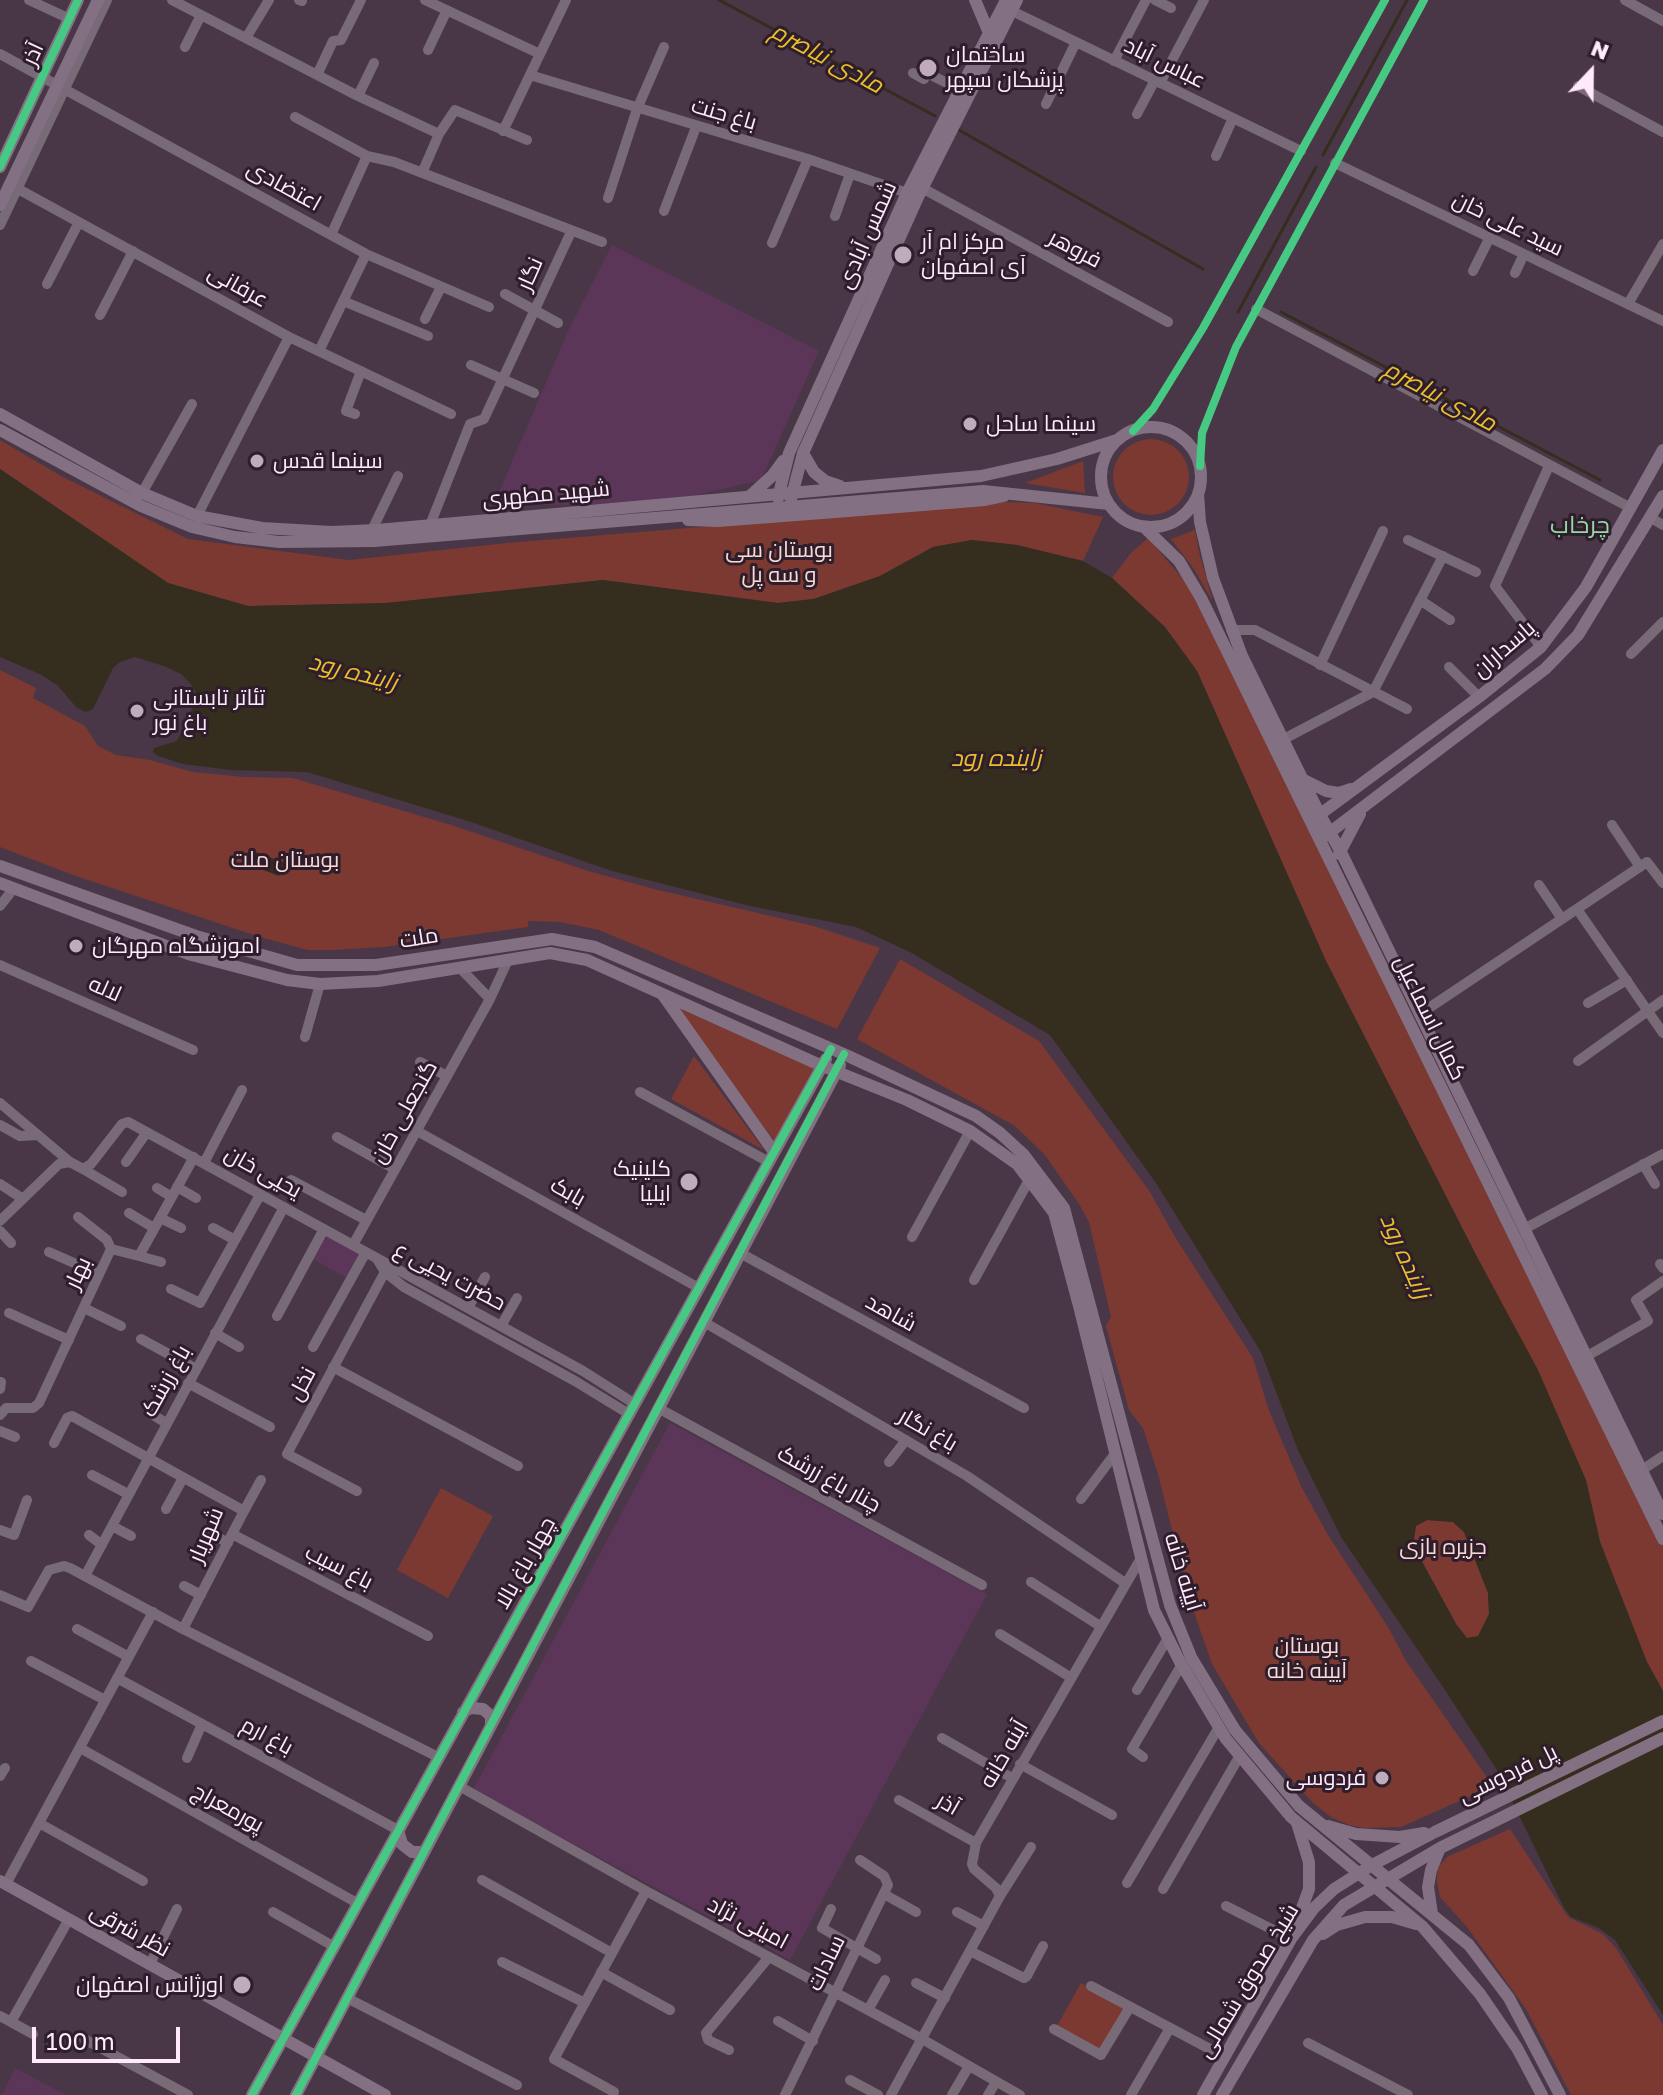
<!DOCTYPE html>
<meta charset="utf-8">
<style>
body{margin:0}
#map{position:relative;width:1663px;height:2095px;overflow:hidden;background:#493748;font-family:"Golos Text",sans-serif}
canvas{display:block}
.north{position:absolute;left:1551px;top:32px;width:80px;height:80px;-webkit-text-stroke:6px #2e1e2c;paint-order:stroke;rotate:22deg;font-size:22px;font-weight:700;line-height:32px;text-align:center;color:#ffe9fb}
.north::after{content:'';display:block;margin:auto;width:28px;height:36px;background:#ffe9fb;clip-path:polygon(50% 0,100% 100%,50% 72%,0 100%)}
.scale{position:absolute;left:32px;top:2027px;width:148px;height:36px;box-sizing:border-box;border:4px solid #ffe9fb;border-top:0;padding-left:10px;font-size:24px;line-height:28px;white-space:nowrap;color:#ffe9fb;-webkit-text-stroke:6px #2e1e2c;paint-order:stroke}
</style>
<div id="map">
<canvas width="1663" height="2095"></canvas>
<div class="north">N</div>
<div class="scale">100 m</div>
</div>
<script>
const g = document.querySelector('canvas').getContext('2d');
g.lineJoin = 'round';
function fill(path, color) { g.fillStyle = color; g.fill(path, 'evenodd'); }
const shape = rows => new Path2D(rows.map(r => 'M' + r).join(''));
function trace(path, color, width, dash) { g.strokeStyle = color; g.lineWidth = width; g.lineCap = dash ? 'butt' : 'round'; g.setLineDash(dash || []); g.stroke(path); }
function drawText(font, color, halo, rows, align = 'center') {
  g.font = font + ' "Golos Text",Cairo,sans-serif'; g.lineWidth = 6; g.setLineDash([]); g.textBaseline = 'middle'; g.strokeStyle = halo; g.fillStyle = color; for (const [text, x, y, turn = 0] of rows) {
    g.save(); g.translate(x, y); g.rotate((+turn || 0) * Math.PI / 180); g.textAlign = isNaN(turn) ? turn : align; if (halo) g.strokeText(text, 0, 0); g.fillText(text, 0, 0); g.restore();
  }
}
const built = shape([
 [612,245,819,351,761,480,663,503,493,506,569,329],
 [326,1234,361,1252,347,1278,313,1259],
 [670,1423,987,1594,790,1960,473,1790],
 [15,2068,66,2095,2,2095]
]);
const green = shape([
 '1113 477a38 38 0 1 1 76 0a38 38 0 1 1-76 0Z',
 [0,440,61,476,188,539,349,560,507,543,1004,502,1035,503,1103,517,1083,561,1017,545,972,540,933,547,880,576,813,599,778,603,603,580,386,603,248,606,168,583,0,469],
 [1083,461,1085,493,1025,483],
 [1195,530,1199,552,1213,602,1194,569,1171,539],
 [1148,538,1188,585,1663,1544,1663,1691,1647,1662,1600,1542,1586,1480,1475,1253,1326,961,1197,671,1165,627,1112,578,1131,553],
 [0,670,36,688,33,698,85,726,98,746,116,755,150,760,193,772,244,777,293,778,451,825,588,871,654,889,814,926,880,948,837,1029,599,930,560,922,528,921,528,927,384,947,334,950,308,950,260,937,73,875,0,847],
 [900,959,1039,1041,1150,1192,1175,1237,1253,1358,1268,1408,1301,1486,1328,1535,1388,1627,1406,1661,1493,1786,1401,1827,1364,1828,1349,1825,1331,1817,1313,1803,1259,1743,1212,1664,1189,1598,1158,1474,1143,1428,1129,1410,1106,1326,1111,1317,1089,1222,1079,1204,1045,1155,1015,1126,857,1039],
 [676,1007,814,1068,775,1142],
 [694,1056,764,1150,671,1099],
 [441,1488,493,1516,448,1598,397,1570],
 [1427,1520,1453,1522,1464,1532,1488,1593,1489,1614,1478,1637,1467,1638,1456,1624,1413,1545,1416,1526],
 [1510,1829,1568,1917,1603,1934,1616,1948,1663,2025,1663,2095,1571,2095,1526,2009,1467,1927,1440,1897,1437,1880,1438,1868,1447,1857],
 [1081,1983,1126,2008,1101,2051,1057,2026]
]);
const water = shape([
 [0,469,168,583,248,606,386,603,603,580,778,603,814,599,880,576,933,547,972,540,1017,545,1083,561,1112,578,1165,627,1197,671,1326,961,1475,1253,1538,1370,1586,1480,1600,1542,1647,1662,1663,1691,1663,2015,1615,1940,1599,1928,1571,1917,1564,1908,1497,1770,1443,1687,1341,1537,1298,1450,1261,1352,1156,1183,1050,1035,910,952,856,927,750,906,612,871,468,821,307,772,231,770,183,764,158,756,153,752,154,748,177,741,195,703,196,693,191,684,181,674,164,666,135,657,120,662,113,668,93,709,86,712,77,708,58,686,42,675,0,657],
 [1427,1520,1453,1522,1464,1532,1488,1593,1489,1614,1478,1636,1467,1638,1456,1624,1413,1545,1416,1526],
 [253,851,285,863,279,876,248,864]
]);
const stream = shape([
 [719,0,935,116],
 [959,130,1203,269],
 [1323,155,1407,0],
 [1238,312,1316,167],
 [1281,312,1600,480]
]);
const minor = shape([
 [29,0,70,19],
 [172,0,358,96,439,134],
 [299,0,302,1],
 [425,0,540,54],
 [1155,0,1171,8],
 [1625,0,1663,21],
 [1012,11,1301,151],
 [246,38,269,0],
 [185,47,201,15],
 [428,50,447,10],
 [0,54,366,254,489,307],
 [1114,61,1146,0],
 [913,73,924,79,927,73,959,89],
 [317,75,333,41,341,40,361,0],
 [530,75,808,159,907,193],
 [1160,83,1204,0],
 [1578,86,1663,132],
 [358,96,374,63],
 [1046,104,1076,42],
 [1137,114,1155,80],
 [295,117,367,156,394,162,602,242],
 [503,131,566,0],
 [1216,156,1233,118],
 [1335,163,1663,321],
 [422,173,439,134,455,110,527,140],
 [9,184,289,337,451,414],
 [922,188,1168,322],
 [608,198,637,109,664,47],
 [664,211,696,127],
 [835,216,850,174],
 [0,225,107,0],
 [331,235,367,156],
 [772,243,808,159],
 [1473,271,1490,237],
 [1515,273,1524,254],
 [47,284,79,222],
 [505,294,558,323],
 [343,301,428,336],
 [1628,304,1663,244],
 [1256,309,1629,507],
 [100,315,133,251],
 [425,319,441,287],
 [319,351,366,254],
 [471,365,534,393],
 [355,414,346,411,361,371],
 [142,493,192,404],
 [197,516,289,337],
 [1651,518,1663,525],
 [430,525,470,424,484,419,571,232],
 [372,530,398,476],
 [1408,540,1476,572],
 [1420,600,1450,620],
 [1231,630,1255,630,1407,709],
 [1541,647,1495,586,1549,466],
 [1631,654,1663,622],
 [1320,665,1383,531],
 [1449,667,1479,697],
 [1282,740,1373,692,1443,556],
 [1612,825,1640,867],
 [1539,885,1562,919],
 [0,906,14,888],
 [1577,909,1663,1033],
 [0,965,193,1050],
 [460,968,490,999],
 [1588,1003,1627,980],
 [1420,1014,1647,862,1663,883],
 [305,1037,320,984],
 [1578,1061,1663,1000],
 [420,1062,447,1076],
 [640,1092,769,1162],
 [0,1103,70,1162],
 [0,1125,20,1136,38,1135],
 [417,1131,699,1288],
 [337,1137,395,1169],
 [126,1162,147,1132],
 [204,1163,242,1090],
 [1643,1164,1655,1184],
 [83,1169,122,1192],
 [291,1180,366,1220],
 [0,1184,23,1199],
 [177,1187,196,1198],
 [157,1188,172,1197],
 [129,1213,154,1228],
 [78,1217,107,1240,111,1249],
 [160,1218,181,1228],
 [0,1221,59,1164,70,1162,83,1169,91,1164,122,1124,128,1122,583,1371,635,1404],
 [213,1228,235,1240],
 [1526,1228,1663,1154],
 [0,1231,11,1243],
 [912,1237,970,1131],
 [353,1245,490,999,508,960],
 [49,1252,99,1274],
 [740,1253,1024,1408],
 [139,1256,161,1262],
 [377,1259,385,1272,404,1287,575,1381,629,1414],
 [1660,1264,1663,1268],
 [974,1280,1029,1180],
 [171,1289,200,1303,260,1195],
 [84,1308,121,1326],
 [468,1308,485,1277],
 [9,1313,69,1340],
 [277,1316,324,1229],
 [704,1322,967,1476,1125,1583],
 [501,1326,517,1298],
 [215,1333,239,1347],
 [141,1339,196,1369],
 [313,1347,366,1252],
 [1582,1359,1648,1321,1636,1300,1663,1281],
 [333,1367,518,1466],
 [188,1383,270,1427],
 [0,1389,1,1382],
 [658,1408,982,1585],
 [150,1413,166,1423],
 [0,1415,6,1408,33,1408,39,1403,111,1249,139,1256,194,1157],
 [0,1431,15,1437],
 [54,1443,67,1418,72,1416,244,1511,183,1629],
 [889,1462,906,1440],
 [1636,1474,1663,1456],
 [92,1475,128,1494],
 [357,1491,287,1454,387,1268],
 [1081,1499,1114,1455],
 [166,1509,183,1478],
 [244,1511,261,1480],
 [112,1526,131,1536],
 [0,1530,14,1535,27,1500],
 [207,1531,228,1543],
 [232,1534,428,1636],
 [89,1535,102,1545],
 [85,1576,284,1207],
 [1031,1582,1100,1626],
 [184,1586,201,1595],
 [0,1595,28,1607,49,1570,64,1566,70,1568,183,1629,438,1757],
 [77,1629,129,1657],
 [1000,1634,1070,1677],
 [31,1661,105,1700],
 [117,1678,398,1830],
 [1137,1690,1168,1638],
 [942,1738,1012,1778],
 [80,1748,357,1903],
 [1143,1757,1132,1749,1182,1664],
 [187,1758,202,1724],
 [1020,1764,1112,1815],
 [0,1776,5,1768],
 [459,1786,646,1891,922,2039,1020,2095],
 [899,1800,976,1843],
 [39,1823,143,1881],
 [482,1880,612,1953],
 [1127,1883,1219,1727],
 [6,1884,153,1612],
 [1163,1889,1239,1757],
 [884,1894,916,1912],
 [1000,1896,1031,1847],
 [1226,1906,1291,1939],
 [831,1909,822,1928,876,1959],
 [273,1912,333,1946],
 [957,1912,984,1926],
 [970,1951,1024,1978,1027,1976,1043,1946],
 [502,1962,585,2003],
 [150,1964,177,1909],
 [601,1972,670,2010],
 [916,1983,945,1998],
 [1091,1986,1225,2057],
 [347,1998,517,2085],
 [868,2010,885,1980],
 [0,2016,33,2034],
 [778,2021,813,2041],
 [11,2022,69,1919],
 [1054,2029,1101,2055,1130,2007],
 [84,2039,188,2095],
 [1308,2043,1408,2095],
 [729,2050,708,2040,706,2033,769,1957],
 [850,2080,878,2095],
 [614,2092,554,2059,646,1891],
 [785,2095,888,1885,884,1876,860,1860],
 [891,2095,1000,1896,996,1888,974,1869,972,1864,976,1843,1141,1558],
 [952,2095,969,2066],
 [988,2095,996,2082],
 [1131,2095,1170,2028]
]);
const major = shape([
 [975,0,989,33],
 [0,167,78,0],
 [0,205,98,0],
 [0,414,142,493,197,516,262,528,331,532,377,530,981,476,1057,459,1117,440],
 '1101 477a50 50 0 1 1 100 0a50 50 0 1 1-100 0Z',
 [0,430,141,506,192,527,235,537,279,542,374,541,983,491,1109,504],
 [803,453,814,472,825,481,840,486],
 [1198,494,1200,522,1213,578,1242,656,1320,815,1341,852,1663,1514],
 [750,496,772,476,783,461],
 [778,498,789,453,907,193,1006,0],
 [791,499,803,453,918,197,1017,0],
 [688,520,718,521,848,511,985,500,1004,496],
 [1144,527,1179,561,1201,598,1663,1539],
 [1304,780,1326,791,1339,793,1351,789],
 [1315,818,1479,697,1541,647,1586,587,1663,450],
 [1325,836,1545,669,1578,635,1663,496],
 [1339,854,1360,814],
 [0,866,196,936,297,965,376,965,552,939,595,947,846,1055,976,1116,1000,1133,1024,1155,1064,1208,1170,1605,1191,1657,1235,1730,1299,1806,1469,1945,1509,1998,1560,2095],
 [0,883,188,954,287,980,320,984,378,981,550,953,587,960,820,1065,907,1100,970,1131,1017,1164,1054,1213,1079,1306,1154,1610,1180,1662,1226,1739,1291,1817,1422,1926,1480,1994,1517,2048,1542,2095],
 [663,995,774,1152],
 [463,1712,471,1708,483,1709,491,1716,491,1724],
 [1328,1826,1356,1834,1400,1837,1424,1833],
 [398,1830,402,1844,412,1852,424,1852],
 [0,1881,385,2095],
 [1432,1914,1428,1887,1431,1870,1440,1848],
 [1295,1927,1309,1889,1309,1862,1297,1823],
 [1323,1934,1337,1925,1365,1917,1392,1917,1416,1924],
 [252,2095,826,1059],
 [296,2095,840,1065],
 [1203,2095,1291,1939,1314,1908,1334,1889,1372,1865,1435,1832,1663,1721],
 [1222,2095,1313,1940,1344,1905,1440,1848,1663,1738]
]);
const cycleway = shape([
 [0,167,78,0],
 [1133,431,1153,409,1203,328,1385,0],
 [1200,466,1202,433,1236,347,1424,0],
 [252,2095,831,1049],
 [296,2095,844,1054]
]);
const markers = [
 [928,68,10,"#bfabbc"],
 [903,255,10,"#bfabbc"],
 [970,424,8,"#bfabbc"],
 [257,461,8,"#bfabbc"],
 [137,711,8,"#bfabbc"],
 [76,946,8,"#bfabbc"],
 [689,1182,10,"#bfabbc"],
 [1382,1778,8,"#bfabbc"],
 [242,1985,10,"#bfabbc"]
];
const streetNames = [
 ["آذر",33,54,-65],
 ["عباس آباد",1165,63,26],
 ["باغ جنت",724,114,16],
 ["اعتضادی",284,186,29],
 ["سید علی خان",1508,224,26],
 ["شمس آبادی",867,235,-66],
 ["فروهر",1075,249,28],
 ["نگار",530,274,-66],
 ["عرفانی",238,286,29],
 ["شهید مطهری",546,494,-5],
 ["پاسداران",1504,649,-41],
 ["ملت",419,938,-9],
 ["لاله",105,989,24],
 ["کمال اسماعیل",1430,1018,64],
 ["گنجعلی خان",404,1112,-61],
 ["یحیی خان",263,1172,29],
 ["بابک",568,1192,29],
 ["بهار",78,1273,-65],
 ["حضرت یحیی ع",450,1276,28],
 ["شاهد",891,1313,29],
 ["باغ زرشک",166,1381,-61],
 ["نخل",302,1384,-62],
 ["باغ نگار",928,1430,30],
 ["چنار باغ زرشک",829,1479,29],
 ["شهریار",206,1535,-67],
 ["چهار باغ بالا",525,1563,-61],
 ["باغ سیب",339,1567,27],
 ["آیینه خانه",1183,1572,73],
 ["باغ ارم",267,1736,28],
 ["آینه خانه",1004,1754,-60],
 ["پل فردوسی",1508,1774,-26],
 ["آذر",948,1804,30],
 ["پورمعراج",228,1808,29],
 ["امینی نژاد",748,1923,28],
 ["نظر شرقی",130,1930,29],
 ["سادات",826,1963,-64],
 ["شیخ صدوق شمالی",1248,1981,-59]
];
const poiNames = [
 ["ساختمان",946,55],
 ["پزشکان سپهر",946,80],
 ["مرکز ام آر",921,242],
 ["آی اصفهان",921,267],
 ["سینما ساحل",986,424],
 ["سینما قدس",273,461],
 ["تئاتر تابستانی",153,698],
 ["باغ نور",153,723],
 ["اموزشگاه مهرگان",92,946],
 ["کلینیک",671,1169,"right"],
 ["ایلیا",671,1194,"right"],
 ["فردوسی",1366,1778,"right"],
 ["اورژانس اصفهان",224,1985,"right"]
];
const parkNames = [
 ["بوستان سی",779,550],
 ["و سه پل",779,575],
 ["بوستان ملت",285,860],
 ["جزیره بازی",1443,1547],
 ["بوستان",1307,1646],
 ["آیینه خانه",1307,1671]
];
const waterNames = [
 ["مادی نیاصرم",827,58,28],
 ["مادی نیاصرم",1440,396,28],
 ["زاینده رود",353,672,14],
 ["زاینده رود",996,758],
 ["زاینده رود",1405,1256,66]
];
const neighbourhoodNames = [
 ["چرخاب",1580,525]
];
fill(built, '#5b3658');
fill(green, '#7b3932');
fill(water, '#352d1d');
trace(stream, '#352d1d', 3);
trace(minor, '#796a78', 10);
trace(major, '#847083', 12);
trace(cycleway, '#46c982', 8);
for (const [x, y, r, color] of markers) { const dot = new Path2D(); dot.arc(x, y, r, 0, 2 * Math.PI); g.fillStyle = color; g.fill(dot); trace(dot, '#2e1e2c', 3); }
drawText('22px', '#ffe9fb', '#2e1e2c', streetNames);
drawText('22px', '#ffe9fb', '#2e1e2c', poiNames, 'left');
drawText('22px', '#fbd9d3', '#2e1e2c', parkNames);
drawText('italic 24px', '#ebbf2b', '#2e1e2c', waterNames);
drawText('24px', '#95d8a3', '#2e1e2c', neighbourhoodNames);
</script>
